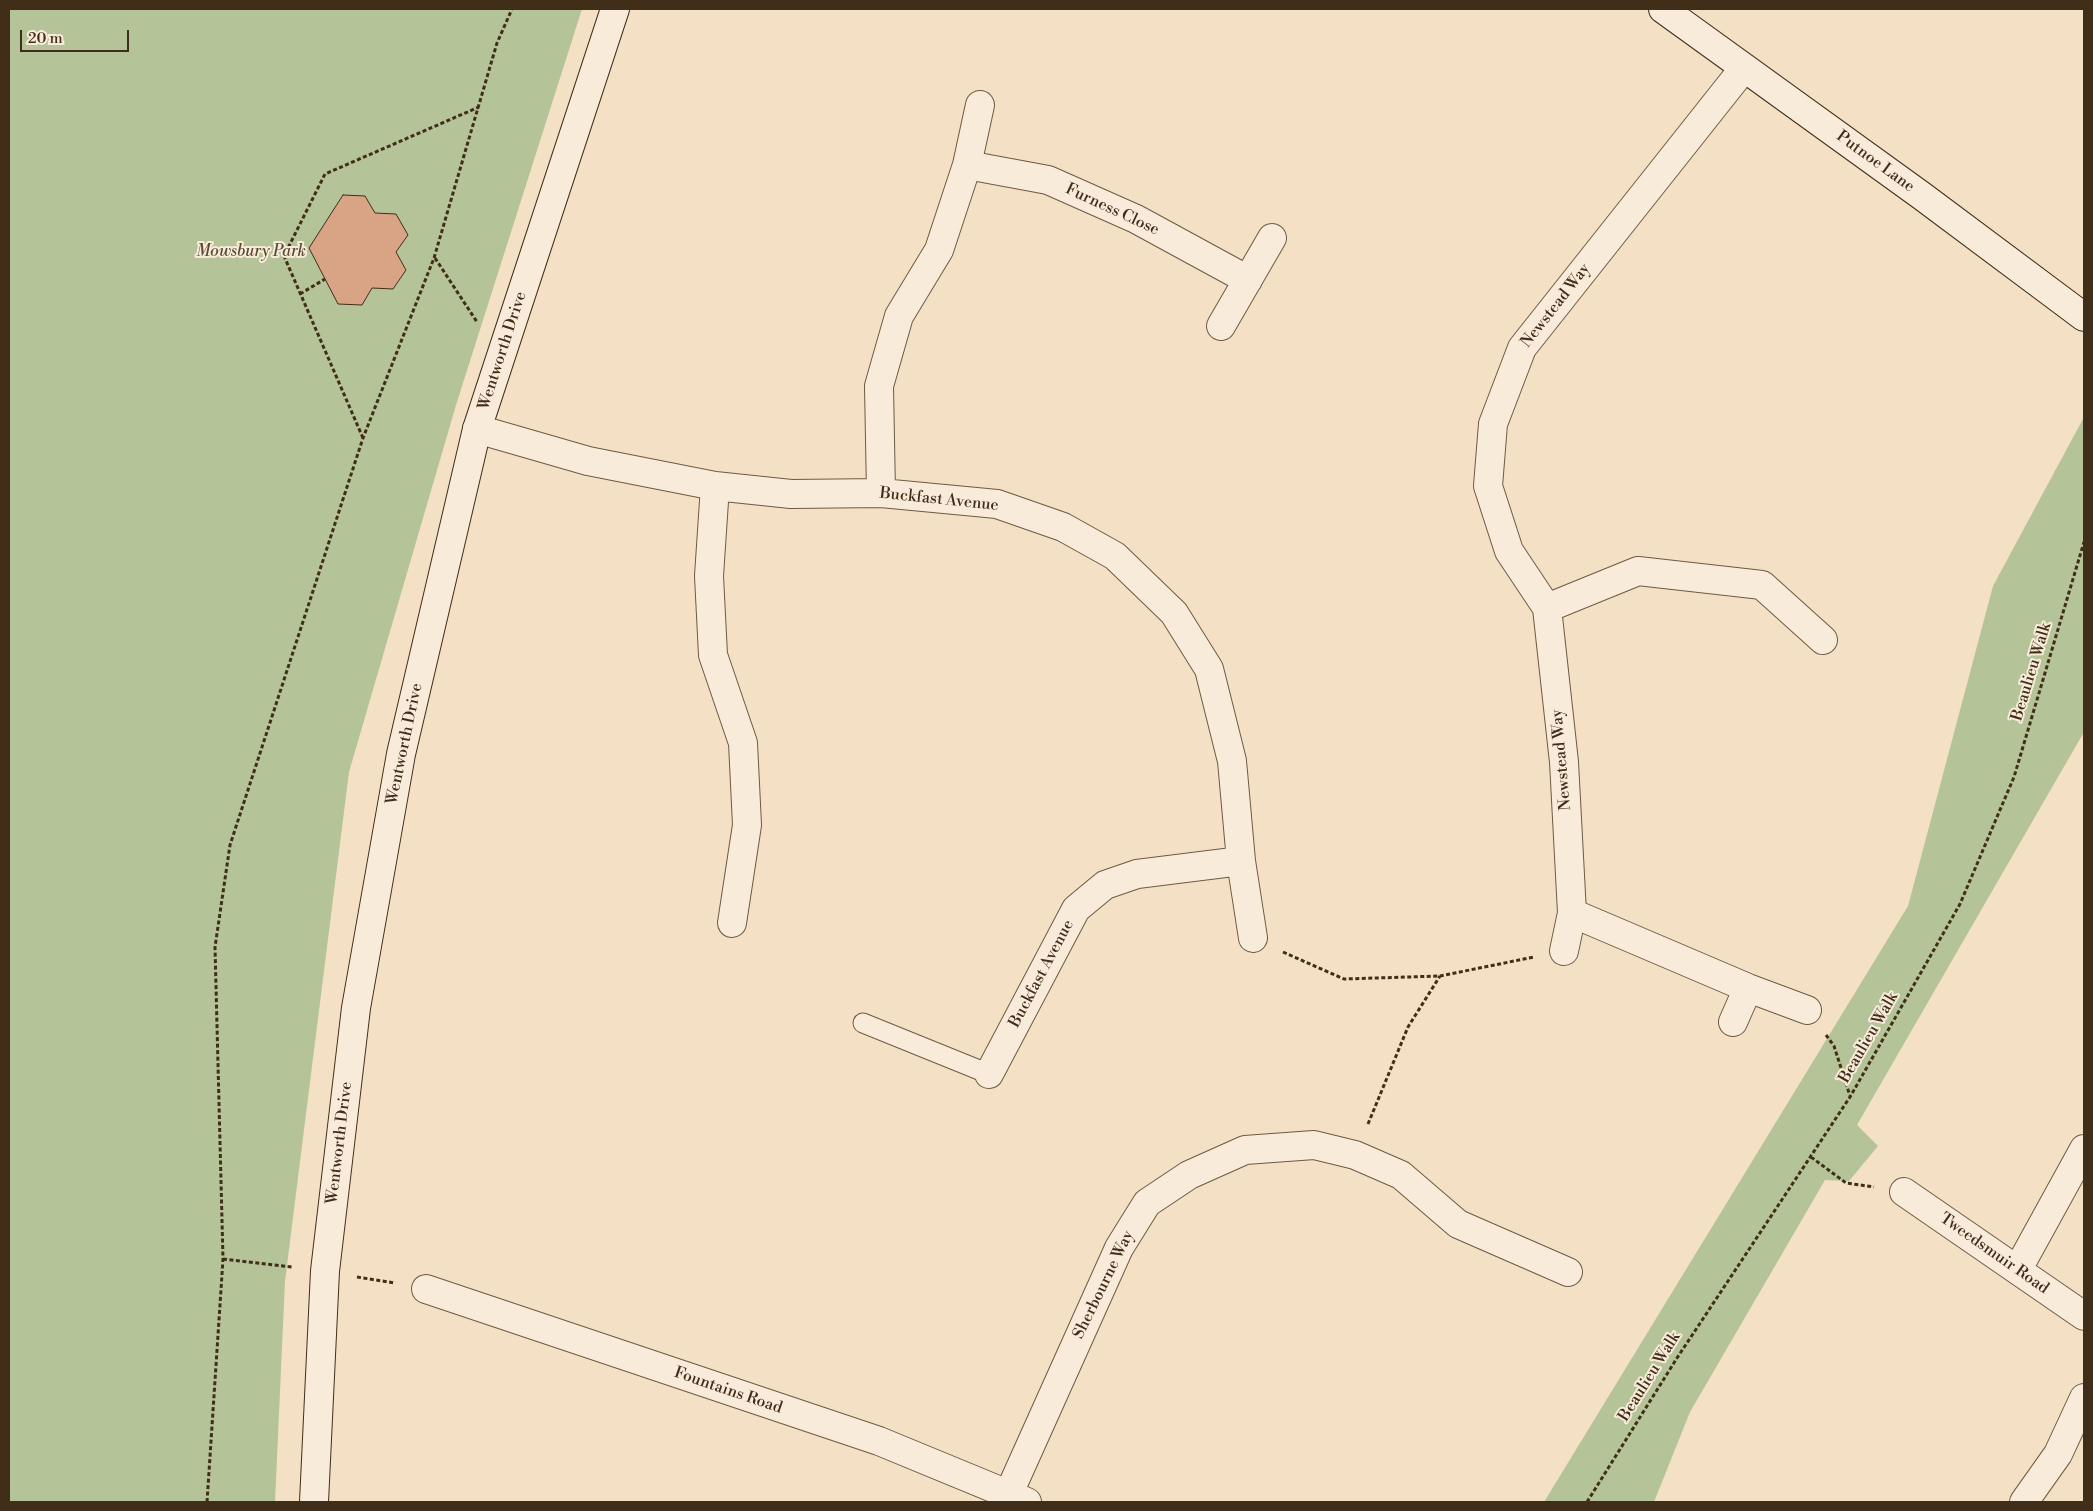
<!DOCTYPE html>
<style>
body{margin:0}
#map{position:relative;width:2093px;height:1511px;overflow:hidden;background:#f4e0c4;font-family:"Libre Bodoni",serif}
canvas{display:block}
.frame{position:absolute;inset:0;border:10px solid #402e19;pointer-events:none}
.scale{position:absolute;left:20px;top:30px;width:109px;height:22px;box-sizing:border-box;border:2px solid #402e19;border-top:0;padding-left:6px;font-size:15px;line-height:18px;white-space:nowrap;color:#402e19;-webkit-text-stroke:4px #f8ebd9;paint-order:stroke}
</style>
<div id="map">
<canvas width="2093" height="1511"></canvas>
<div class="frame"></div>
<div class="scale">20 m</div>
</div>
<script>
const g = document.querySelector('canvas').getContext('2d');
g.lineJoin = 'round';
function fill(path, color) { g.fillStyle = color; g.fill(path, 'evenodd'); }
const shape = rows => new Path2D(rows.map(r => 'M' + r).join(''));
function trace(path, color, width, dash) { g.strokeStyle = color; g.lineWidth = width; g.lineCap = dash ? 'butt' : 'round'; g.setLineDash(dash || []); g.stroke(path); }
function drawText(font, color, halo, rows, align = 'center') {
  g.font = font + ' "Libre Bodoni",serif'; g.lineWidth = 4; g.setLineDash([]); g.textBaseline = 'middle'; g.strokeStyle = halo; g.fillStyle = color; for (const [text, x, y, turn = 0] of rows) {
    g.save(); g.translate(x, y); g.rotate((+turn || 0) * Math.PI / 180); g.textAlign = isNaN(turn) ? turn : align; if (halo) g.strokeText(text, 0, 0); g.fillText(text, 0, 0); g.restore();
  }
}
const green = shape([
 [9,9,582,9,456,405,349,772,285,1281,275,1502,9,1502],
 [2084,417,2084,732,1857,1125,1878,1146,1849,1181,1825,1180,1690,1412,1654,1502,1544,1502,1908,906,1993,586]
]);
const building = shape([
 [343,195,365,196,375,213,396,214,408,235,396,252,406,270,393,289,372,288,362,305,338,304,309,248,343,195]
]);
const path = shape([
 [435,258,477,322],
 [300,294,325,279],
 [363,438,284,256,325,174,479,107],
 [1283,952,1344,979,1440,976,1534,957],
 [1826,1035,1834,1046,1850,1096],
 [1368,1124,1408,1027,1440,976],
 [1811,1157,1846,1183,1874,1187],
 [223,1259,292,1267],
 [357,1277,395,1283],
 [207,1502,223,1259,215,947,230,845,363,438,434,258,497,43,512,9],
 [1587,1502,1677,1358,1850,1097,1960,904,2014,777,2084,542]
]);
const lane = shape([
 [863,1023,989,1074]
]);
const street = shape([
 [1744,68,1522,348,1493,424,1488,486,1509,551,1547,608,1564,762,1572,913,1748,988,1807,1010],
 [967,165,980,105],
 [1221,326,1272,238],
 [477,429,588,461,715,486,791,494,881,493,997,504,1063,527,1115,556,1174,613,1209,669,1232,761,1241,861,1253,938],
 [715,486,709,576,713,655,743,743,747,825,732,923],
 [881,493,879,386,899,316,939,250,967,165,1048,180,1136,219,1248,280],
 [1547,608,1638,571,1762,585,1823,640],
 [1564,951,1572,913],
 [1733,1022,1748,988],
 [989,1074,1076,909,1105,885,1137,874,1241,861],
 [1904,1192,2084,1316],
 [2018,1269,2084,1149],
 [426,1289,879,1441,1027,1502],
 [1005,1502,1119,1248,1147,1203,1189,1175,1245,1150,1314,1145,1355,1155,1401,1175,1458,1224,1568,1272],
 [2024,1502,2058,1454,2084,1398]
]);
const secondary = shape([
 [1663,9,1922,196,2084,317],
 [314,1502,325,1271,356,1008,401,754,477,429,615,9]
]);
const streetNames = [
 ["Putnoe Lane",1875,162,36],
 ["Furness Close",1112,210,25],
 ["Newstead Way",1556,306,-52],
 ["Wentworth Drive",503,351,-72],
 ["Buckfast Avenue",939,500,6],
 ["Beaulieu Walk",2032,672,-73],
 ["Wentworth Drive",405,744,-78],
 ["Newstead Way",1562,760,-95],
 ["Buckfast Avenue",1042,974,-62],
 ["Beaulieu Walk",1869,1038,-60],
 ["Wentworth Drive",340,1143,-83],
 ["Tweedsmuir Road",1994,1254,35],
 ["Sherbourne Way",1104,1285,-64],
 ["Beaulieu Walk",1650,1377,-58],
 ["Fountains Road",728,1391,19]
];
const parkNames = [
 ["Mowsbury Park",251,252]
];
fill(green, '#b5c399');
fill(building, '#d9a385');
trace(building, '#402e19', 1);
trace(lane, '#6d5a44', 21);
trace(street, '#6d5a44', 30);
trace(secondary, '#402e19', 30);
trace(path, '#402e19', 3, [4, 2.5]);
trace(lane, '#f8ebd9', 19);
trace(street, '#f8ebd9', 28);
trace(secondary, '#f8ebd9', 28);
drawText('16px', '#402e19', '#f8ebd9', streetNames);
drawText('italic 16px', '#574c33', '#f8ebd9', parkNames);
</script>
